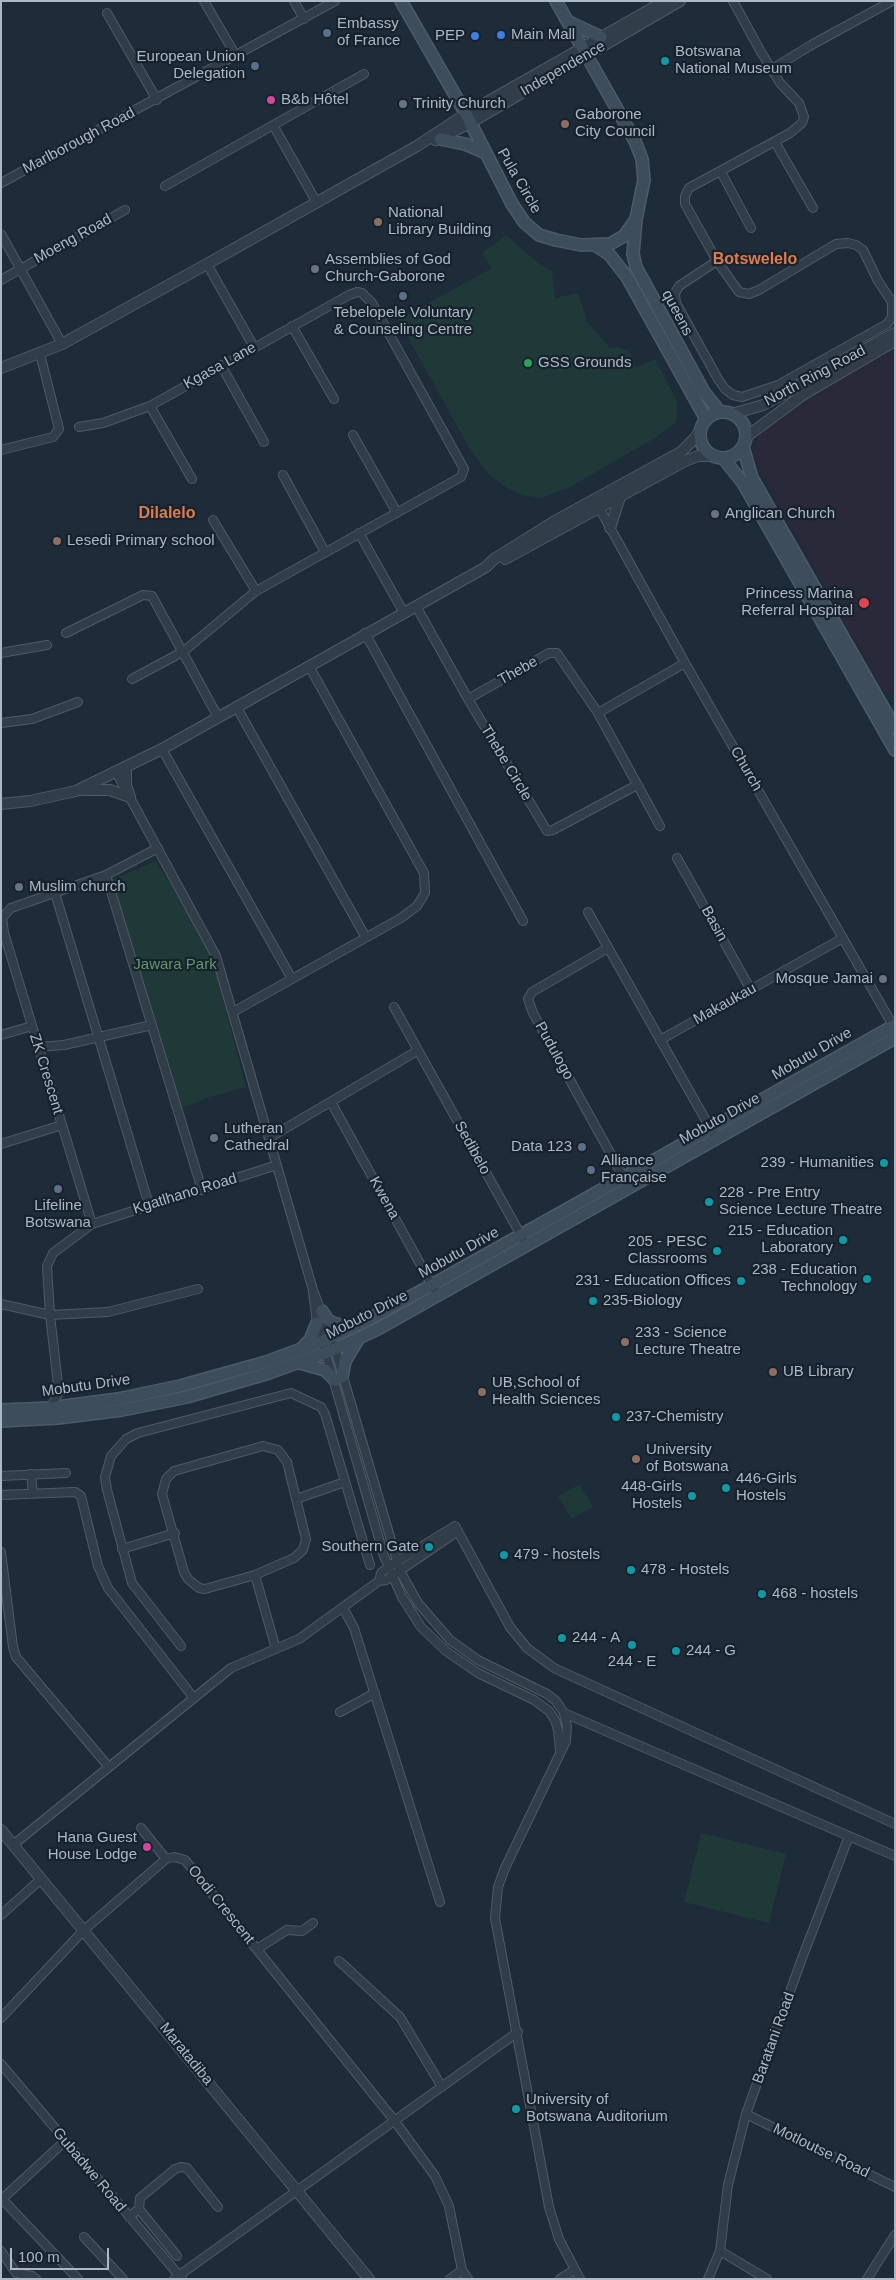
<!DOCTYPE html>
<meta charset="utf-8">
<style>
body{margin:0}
#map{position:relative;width:896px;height:2280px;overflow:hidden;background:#1d2c38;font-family:Helvetica,sans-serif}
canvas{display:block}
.frame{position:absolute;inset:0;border:2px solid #abb8c6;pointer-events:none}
.scale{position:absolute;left:10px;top:2248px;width:99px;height:22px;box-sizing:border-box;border:2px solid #abb8c6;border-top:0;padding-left:6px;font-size:15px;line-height:18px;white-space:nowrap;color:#abb8c6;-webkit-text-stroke:4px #17222d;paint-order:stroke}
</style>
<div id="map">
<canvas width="896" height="2280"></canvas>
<div class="frame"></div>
<div class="scale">100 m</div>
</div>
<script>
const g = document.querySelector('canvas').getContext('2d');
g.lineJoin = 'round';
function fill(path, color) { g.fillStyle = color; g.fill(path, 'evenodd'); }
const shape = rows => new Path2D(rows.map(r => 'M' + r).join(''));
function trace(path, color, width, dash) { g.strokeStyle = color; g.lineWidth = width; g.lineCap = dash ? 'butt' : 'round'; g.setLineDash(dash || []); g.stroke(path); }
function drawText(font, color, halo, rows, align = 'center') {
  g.font = font + ' Helvetica,sans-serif'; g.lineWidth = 4.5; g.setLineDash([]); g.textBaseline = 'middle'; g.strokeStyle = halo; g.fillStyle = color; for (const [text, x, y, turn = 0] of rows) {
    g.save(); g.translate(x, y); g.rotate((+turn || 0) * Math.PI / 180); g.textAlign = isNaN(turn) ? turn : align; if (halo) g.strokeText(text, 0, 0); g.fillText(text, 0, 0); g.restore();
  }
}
const medical = shape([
 [895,350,895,696,893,697,884,691,784,515,754,456,756,440,764,429,828,385]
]);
const green = shape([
 [506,235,539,264,552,271,555,298,578,293,587,321,610,348,620,347,629,351,636,368,655,359,677,401,676,422,653,439,568,488,541,498,522,495,507,488,488,474,471,451,398,320,492,268,482,253],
 [156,861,209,946,246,1087,209,1097,178,1110,109,881],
 [580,1484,593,1507,571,1519,558,1496],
 [701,1833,786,1854,769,1923,684,1902]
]);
const minor = shape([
 [204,1,236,56],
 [294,1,304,19],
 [733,1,761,52,780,83,799,103,804,117,802,123,790,133,689,188,685,196,685,204,717,261,739,292,749,294,759,290,836,244,848,243,856,245,863,250,878,281,892,302,895,300],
 [107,13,157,100],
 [772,69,813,44,892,1],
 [273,125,317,203],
 [775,142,813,208],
 [721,172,751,228],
 [1,183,335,1],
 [165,186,364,74],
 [1,234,62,344],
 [717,261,679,286,675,293,676,303,718,379,725,389,733,395,742,397,778,385,887,324,892,317,892,302],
 [207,264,254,347],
 [1,280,125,210],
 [292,326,334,399],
 [221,365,264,442],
 [150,406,192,479],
 [79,427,103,423,150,406,349,295,357,292,362,293,372,303,464,469,461,477,256,591,184,651,132,679],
 [353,435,397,513],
 [1,450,53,437,59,429,40,354],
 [283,475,325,552],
 [597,504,685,663,895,1029],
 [213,520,256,591],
 [359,533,404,613],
 [416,606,468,699,547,831,553,830,637,785],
 [66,633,143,595,152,596,218,717],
 [365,633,523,921],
 [1,653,47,645],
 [468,699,549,653,557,653,598,713,660,826],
 [236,706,365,936],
 [598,713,685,663],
 [1,723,32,719,78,702],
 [162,749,292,979],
 [116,772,216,956,313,1290,335,1349,400,1571,418,1603,450,1640,478,1660,547,1694,556,1701,564,1713,567,1726,566,1741,505,1868,498,1887,495,1918,549,2207,559,2239,580,2279],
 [677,858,751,990],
 [106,875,202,1190],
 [55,893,149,1205],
 [588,912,713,1133],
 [608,948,532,992,528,999,533,1013,625,1180],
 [394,1007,523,1239],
 [233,1012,401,918,417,906,425,893,424,873,309,666],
 [1,1035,32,1026],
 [660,1040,843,938],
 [38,1047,64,1045,152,1025],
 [331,1102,434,1289],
 [269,1138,417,1051],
 [1,1144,62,1125],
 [92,1224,4,933,2,918,11,908,106,875,158,848],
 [313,1292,317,1323,384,1556,402,1597,421,1627,446,1651,478,1673,534,1700,549,1711,555,1720,558,1730,560,1751],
 [1,1304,50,1315,108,1312,198,1289],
 [50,1408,59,1393,50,1315,47,1266,53,1253,92,1224,277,1165],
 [263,1446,278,1450,287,1462,306,1539,303,1550,294,1558,255,1575,205,1589,199,1588,188,1579,184,1572,162,1494,166,1479,174,1471,263,1446],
 [31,1474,33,1494],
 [1,1476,66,1473],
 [1,1495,75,1492,81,1496,98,1566,108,1588,193,1697],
 [296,1499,345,1482],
 [122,1549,175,1533],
 [1,1552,13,1647,16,1657,108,1766],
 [255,1575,276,1649],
 [379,1581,381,1573,388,1567,455,1526,510,1627,527,1648,554,1668,895,1824],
 [343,1608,354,1628,440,1902],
 [181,1646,132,1583,107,1490,105,1477,111,1456,126,1439,138,1433,291,1393,321,1407,325,1414,370,1565],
 [340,1712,375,1693],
 [564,1713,895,1856],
 [141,1828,166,1859],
 [13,1845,231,1668,299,1639,379,1581,386,1580,458,1531],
 [1,1915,41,1879],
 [257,1949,287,1930,302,1931,313,1923],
 [339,1961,400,2017,442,2087],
 [1,2018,84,1930,166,1859,174,1857,185,1860,394,2120,435,2176,449,2206,462,2270,468,2279],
 [1,2064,182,2279],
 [746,2114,895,2187],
 [2,2199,78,2279],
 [1,2200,65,2141],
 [139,2209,177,2256],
 [129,2217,139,2209,140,2198,175,2169,181,2167,187,2168,218,2207],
 [84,2237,123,2279],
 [1,2251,16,2273,32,2276,36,2279],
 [720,2251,767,2279],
 [174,2279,518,2032],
 [450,2279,462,2270],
 [560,2279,574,2270],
 [708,2279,720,2251,728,2185,746,2114,801,1961,849,1836],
 [867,2279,895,2235]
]);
const tertiary = shape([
 [435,140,470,123,680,1],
 [1,368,62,344,207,264,417,146,466,114,665,1],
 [732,414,763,405,895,333],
 [746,437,804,394,895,341],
 [610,528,620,497],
 [505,559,685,461,698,456,713,456],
 [126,767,126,785,130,797],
 [82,790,110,790,130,797],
 [1,804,30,801,76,791,162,749,486,567,494,559,555,521,681,452,695,438,700,431],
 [1,1830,369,2279]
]);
const secondary = shape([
 [401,1,466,114,512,204,524,222,539,235,556,240,581,245,610,244,624,236,636,219,644,180,642,159,635,141,556,1],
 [569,22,601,37],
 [440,139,465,144,486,153],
 [636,220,633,254,636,267,704,392,720,412],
 [595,245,609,254,627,277,706,419],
 '700 435a23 23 0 1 1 46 0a23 23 0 1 1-46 0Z',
 [743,447,752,478,895,728],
 [723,458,743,483,895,750],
 [322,1311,327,1319,333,1323,350,1328],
 [303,1347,310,1340,317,1323],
 [300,1363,325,1370,335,1380],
 [342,1377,345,1361,359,1338],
 [1,1410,50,1408,118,1399,180,1386,266,1362,323,1341,371,1318,432,1285,895,1025],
 [1,1421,58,1418,122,1410,187,1397,269,1373,335,1349,378,1329,895,1038]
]);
const markers = [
 [327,33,5,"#5c6f8a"],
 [501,35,5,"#3f7fe0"],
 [475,36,5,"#3f7fe0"],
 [665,61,5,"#0f9aa8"],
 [255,66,5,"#5c6f8a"],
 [271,100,5,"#d1479c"],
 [403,104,5,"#6b7280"],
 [565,124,5,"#8d6e63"],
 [378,222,5,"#8d6e63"],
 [315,269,5,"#6b7280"],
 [403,296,5,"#5c6f8a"],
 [528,363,5,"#2e9e5b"],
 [715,514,5,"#6b7280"],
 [57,541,5,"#8d6e63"],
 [864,603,6,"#e0444e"],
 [19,887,5,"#6b7280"],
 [883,979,5,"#6b7280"],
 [214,1138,5,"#6b7280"],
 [582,1147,5,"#5c6f8a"],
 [884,1163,5,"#0f9aa8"],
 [591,1170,5,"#5c6f8a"],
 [58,1189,5,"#5c6f8a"],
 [709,1202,5,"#0f9aa8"],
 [843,1240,5,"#0f9aa8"],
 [717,1251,5,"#0f9aa8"],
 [867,1279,5,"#0f9aa8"],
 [741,1281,5,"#0f9aa8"],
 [593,1301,5,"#0f9aa8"],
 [625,1342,5,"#8d6e63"],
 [773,1372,5,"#8d6e63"],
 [482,1392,5,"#8d6e63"],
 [616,1417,5,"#0f9aa8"],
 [636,1459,5,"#8d6e63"],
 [726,1488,5,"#0f9aa8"],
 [692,1496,5,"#0f9aa8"],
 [429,1547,5,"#0f9aa8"],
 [504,1555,5,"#0f9aa8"],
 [631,1570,5,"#0f9aa8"],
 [762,1594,5,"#0f9aa8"],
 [562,1638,5,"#0f9aa8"],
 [632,1645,5,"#0f9aa8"],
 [676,1651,5,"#0f9aa8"],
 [147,1847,5,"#d1479c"],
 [516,2109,5,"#0f9aa8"]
];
const poiNames = [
 ["Embassy",337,24],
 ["of France",337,41],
 ["Main Mall",511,35],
 ["PEP",465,36,"right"],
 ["Botswana",675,52],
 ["National Museum",675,69],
 ["European Union",245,57,"right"],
 ["Delegation",245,74,"right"],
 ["B&b Hôtel",281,100],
 ["Trinity Church",413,104],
 ["Gaborone",575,115],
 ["City Council",575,132],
 ["National",388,213],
 ["Library Building",388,230],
 ["Assemblies of God",325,260],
 ["Church-Gaborone",325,277],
 ["Tebelopele Voluntary",403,313,"center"],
 ["& Counseling Centre",403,330,"center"],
 ["GSS Grounds",538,363],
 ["Anglican Church",725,514],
 ["Lesedi Primary school",67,541],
 ["Princess Marina",853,594,"right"],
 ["Referral Hospital",853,611,"right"],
 ["Muslim church",29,887],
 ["Mosque Jamai",873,979,"right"],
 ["Lutheran",224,1129],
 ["Cathedral",224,1146],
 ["Data 123",572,1147,"right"],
 ["Alliance",601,1161],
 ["Française",601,1178],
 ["239 - Humanities",874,1163,"right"],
 ["228 - Pre Entry",719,1193],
 ["Science Lecture Theatre",719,1210],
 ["Lifeline",58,1206,"center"],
 ["Botswana",58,1223,"center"],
 ["215 - Education",833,1231,"right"],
 ["Laboratory",833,1248,"right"],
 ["205 - PESC",707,1242,"right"],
 ["Classrooms",707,1259,"right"],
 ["238 - Education",857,1270,"right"],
 ["Technology",857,1287,"right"],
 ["231 - Education Offices",731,1281,"right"],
 ["235-Biology",603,1301],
 ["233 - Science",635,1333],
 ["Lecture Theatre",635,1350],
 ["UB Library",783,1372],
 ["UB,School of",492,1383],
 ["Health Sciences",492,1400],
 ["237-Chemistry",626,1417],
 ["University",646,1450],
 ["of Botswana",646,1467],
 ["446-Girls",736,1479],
 ["Hostels",736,1496],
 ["448-Girls",682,1487,"right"],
 ["Hostels",682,1504,"right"],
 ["Southern Gate",419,1547,"right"],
 ["479 - hostels",514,1555],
 ["478 - Hostels",641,1570],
 ["468 - hostels",772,1594],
 ["244 - A",572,1638],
 ["244 - G",686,1651],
 ["244 - E",632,1662,"center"],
 ["Hana Guest",137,1838,"right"],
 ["House Lodge",137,1855,"right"],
 ["University of",526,2100],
 ["Botswana Auditorium",526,2117]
];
const streetNames = [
 ["Independence",563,69,-30],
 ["Marlborough Road",79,141,-28],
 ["Pula Circle",519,181,60],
 ["Moeng Road",73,239,-29],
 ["queens",677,313,62],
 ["Kgasa Lane",220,366,-29],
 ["North Ring Road",815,376,-28],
 ["Thebe",518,671,-29],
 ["Thebe Circle",506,763,59],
 ["Church",746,769,60],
 ["Basin",714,924,61],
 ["Makaukau",725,1004,-29],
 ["Pudulogo",554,1051,61],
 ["Mobutu Drive",812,1054,-30],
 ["ZK Crescent",46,1074,73],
 ["Mobuto Drive",720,1119,-29],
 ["Sedibelo",472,1148,61],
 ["Kgatlhano Road",185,1194,-17],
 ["Kwena",384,1198,61],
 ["Mobutu Drive",459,1253,-29],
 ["Mobuto Drive",367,1315,-27],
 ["Mobutu Drive",86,1386,-8],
 ["Oodi Crescent",221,1905,51],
 ["Baratani Road",774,2038,-70],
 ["Maratadiba",186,2054,51],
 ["Motloutse Road",821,2151,26],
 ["Gubadwe Road",89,2170,50]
];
const parkNames = [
 ["Jawara Park",175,965]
];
const neighbourhoodNames = [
 ["Botswelelo",755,260],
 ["Dilalelo",167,514]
];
fill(medical, '#2a2939');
fill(green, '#1f3939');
trace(minor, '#4e5b67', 10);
trace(tertiary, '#4e5b67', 12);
trace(secondary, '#4e5b67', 14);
trace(minor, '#313d49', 8);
trace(tertiary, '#313d49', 10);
trace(secondary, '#3e4d5c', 11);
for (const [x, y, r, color] of markers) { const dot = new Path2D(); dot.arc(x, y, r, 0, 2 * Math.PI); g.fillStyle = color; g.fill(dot); trace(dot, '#17222d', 2); }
drawText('15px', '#abb8c6', '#17222d', poiNames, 'left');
drawText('15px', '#abb8c6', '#17222d', streetNames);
drawText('15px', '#609867', '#17222d', parkNames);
drawText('bold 16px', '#de7c4d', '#17222d', neighbourhoodNames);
</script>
